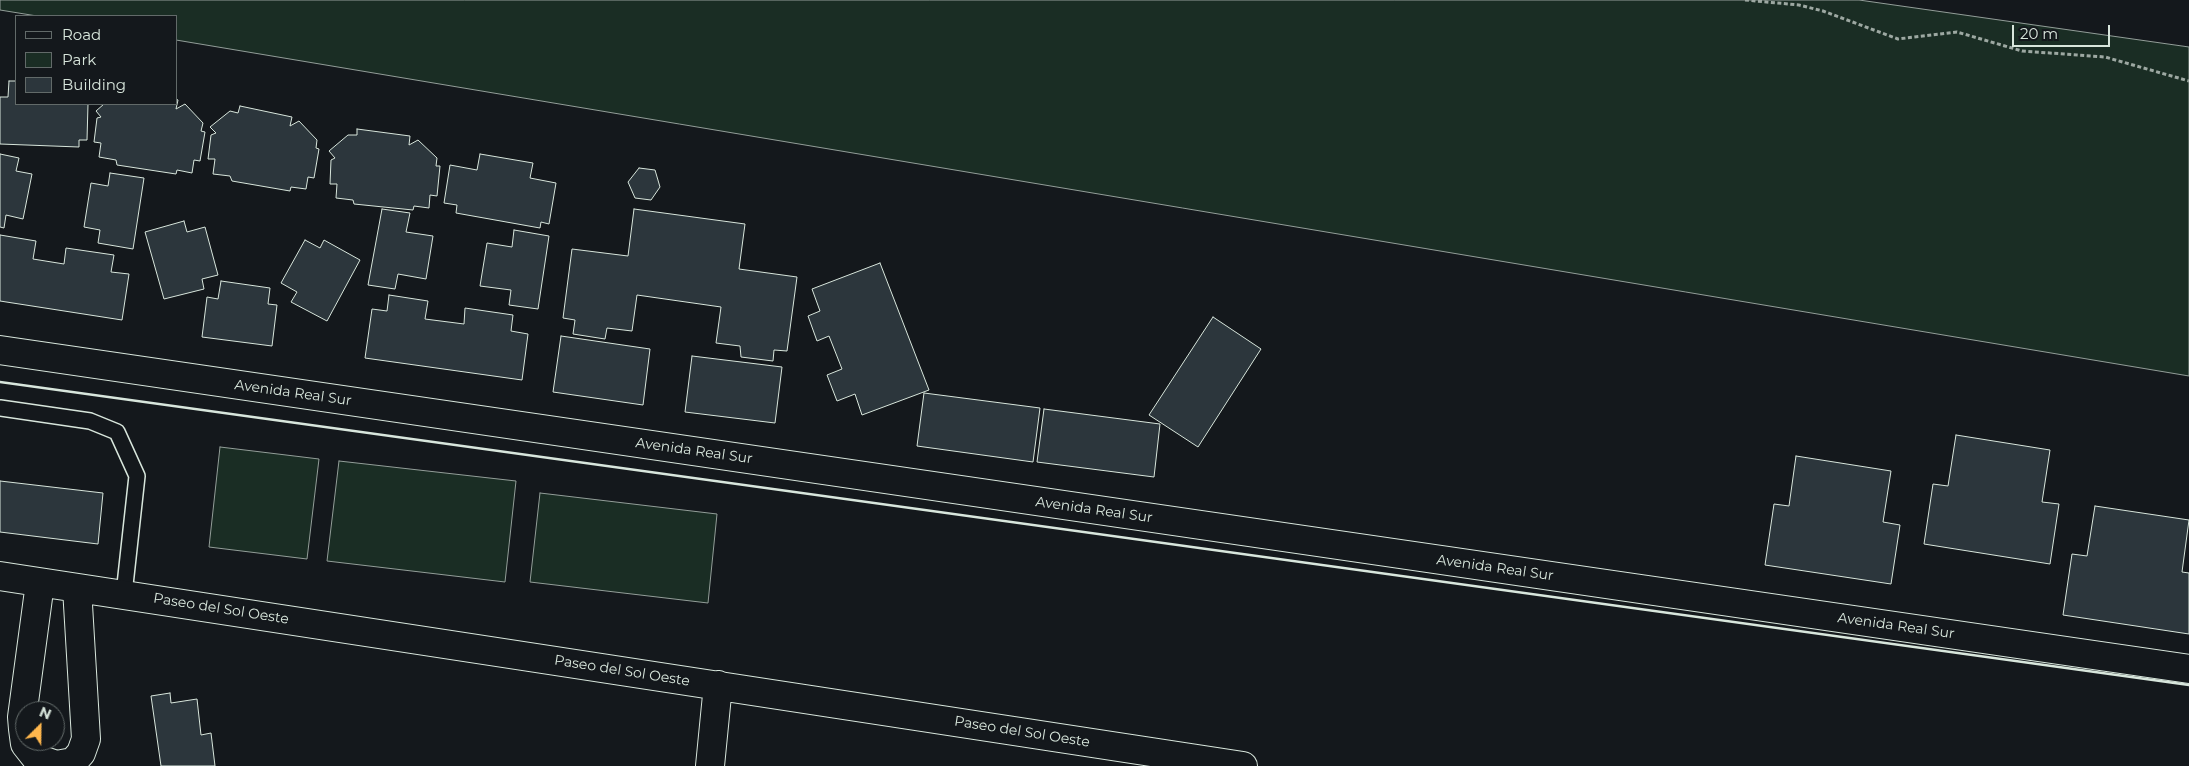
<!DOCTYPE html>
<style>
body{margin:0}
#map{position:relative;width:2189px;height:766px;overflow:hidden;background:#14181c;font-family:Montserrat,sans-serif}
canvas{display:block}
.legend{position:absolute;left:15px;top:15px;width:162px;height:90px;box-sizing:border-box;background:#14181c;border:1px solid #626a69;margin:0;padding:6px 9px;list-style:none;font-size:15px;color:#d8e6dc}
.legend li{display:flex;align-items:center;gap:10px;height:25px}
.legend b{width:25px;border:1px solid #626a69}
.north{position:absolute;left:15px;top:701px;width:50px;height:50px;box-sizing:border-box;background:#14181c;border:1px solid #626a69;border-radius:50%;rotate:23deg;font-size:14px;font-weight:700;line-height:20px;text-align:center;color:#d8e6dc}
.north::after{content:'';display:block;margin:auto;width:18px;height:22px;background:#ffb74d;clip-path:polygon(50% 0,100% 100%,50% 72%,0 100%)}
.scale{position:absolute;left:2012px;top:25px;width:98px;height:22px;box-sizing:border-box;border:2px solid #d8e6dc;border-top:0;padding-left:6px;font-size:15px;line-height:18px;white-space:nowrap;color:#d8e6dc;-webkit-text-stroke:4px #14181c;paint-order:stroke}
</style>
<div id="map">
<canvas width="2189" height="766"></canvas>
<ul class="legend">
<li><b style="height:6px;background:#14181c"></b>Road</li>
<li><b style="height:14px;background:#1a2d24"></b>Park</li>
<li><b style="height:14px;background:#2c363c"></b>Building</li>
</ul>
<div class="north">N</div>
<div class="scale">20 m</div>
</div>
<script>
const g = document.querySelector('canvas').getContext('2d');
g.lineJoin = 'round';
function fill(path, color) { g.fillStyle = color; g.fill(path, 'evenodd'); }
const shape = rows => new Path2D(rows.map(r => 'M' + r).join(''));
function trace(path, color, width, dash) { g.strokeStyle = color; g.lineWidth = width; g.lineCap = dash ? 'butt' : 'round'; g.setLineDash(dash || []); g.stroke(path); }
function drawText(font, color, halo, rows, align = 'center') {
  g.font = font + ' Montserrat,sans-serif'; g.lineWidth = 4; g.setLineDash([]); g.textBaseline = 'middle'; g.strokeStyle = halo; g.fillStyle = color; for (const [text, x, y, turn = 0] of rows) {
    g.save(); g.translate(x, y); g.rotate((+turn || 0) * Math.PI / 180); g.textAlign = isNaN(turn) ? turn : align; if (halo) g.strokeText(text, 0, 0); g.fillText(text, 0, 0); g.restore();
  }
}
const green = shape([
 [0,0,1859,0,2189,47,2189,376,176,40,176,16,37,16,0,10,0,0],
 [220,447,319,459,307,559,209,547,220,447],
 [339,461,516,481,505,582,327,561,339,461],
 [540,493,717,514,708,603,530,582,540,493]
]);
const building = shape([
 [9,81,16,81,16,104,88,104,87,140,79,140,79,147,0,144,0,97,8,97,9,81],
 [176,99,178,100,176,109,185,104,203,123,201,131,205,132,200,161,194,160,192,173,177,170,176,174,117,165,116,160,99,157,101,143,94,142,97,118,101,117,96,111,104,104,176,104,176,99],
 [240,106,292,117,290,126,299,121,317,140,316,148,319,149,314,178,308,177,306,189,291,187,290,191,232,181,230,176,213,174,215,159,208,159,211,135,216,133,210,127,230,111,238,113,240,106],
 [357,129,410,136,409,145,418,140,437,158,436,166,440,166,437,196,430,195,429,208,414,206,413,210,354,204,353,200,336,198,337,184,330,184,331,160,335,158,329,151,348,135,357,135,357,129],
 [0,154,19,158,16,171,32,174,23,219,6,215,4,228,0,227,0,154],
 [480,154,533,163,530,178,556,183,549,224,541,222,540,228,456,213,457,205,444,203,450,165,477,170,480,154],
 [639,168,655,170,660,187,651,200,635,198,628,182,639,168],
 [110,173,144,178,133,249,98,243,100,230,84,227,91,183,108,186,110,173],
 [382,209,410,213,406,232,433,236,426,279,398,274,395,289,368,285,382,209],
 [634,209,745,224,739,269,797,277,787,351,774,350,773,361,741,357,740,346,716,343,721,307,637,295,632,331,607,328,605,339,573,334,575,320,563,318,572,249,628,256,634,209],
 [184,221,187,232,205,227,218,275,202,279,204,289,164,299,145,232,184,221],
 [514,230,549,236,538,309,509,305,511,290,480,286,487,243,512,247,514,230],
 [0,235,36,241,33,259,64,264,66,248,114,255,111,272,129,274,122,320,0,301,0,235],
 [305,240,320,248,324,240,360,260,327,321,291,302,297,292,281,283,305,240],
 [880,263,929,390,862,415,855,394,837,401,827,375,842,369,829,336,817,341,808,316,820,311,812,289,880,263],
 [221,281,270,288,268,304,277,305,272,346,202,337,207,297,218,299,221,281],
 [389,295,428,301,425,319,464,324,465,308,513,315,511,331,528,334,522,380,365,358,372,309,387,311,389,295],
 [1213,317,1261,349,1198,447,1149,415,1213,317],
 [561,336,650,349,643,405,553,392,561,336],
 [692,356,782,367,775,423,685,412,692,356],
 [924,393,1040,408,1033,462,917,446,924,393],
 [1044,409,1160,424,1154,477,1037,462,1044,409],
 [1956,435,2050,450,2042,502,2059,504,2050,564,1924,544,1933,484,1948,486,1956,435],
 [1796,456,1891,471,1883,522,1900,525,1891,584,1765,565,1774,504,1789,506,1796,456],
 [0,481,103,493,98,544,0,532,0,481],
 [2095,506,2189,520,2182,572,2189,573,2189,634,2063,615,2072,554,2087,556,2095,506],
 [170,693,171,703,197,699,201,735,211,733,215,766,161,766,151,696,170,693]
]);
const path = shape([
 [1745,0,1799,5,1823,11,1898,39,1957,32,2022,51,2105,57,2189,81]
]);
const lane = shape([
 [0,408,90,421,117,432,137,476,124,594]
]);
const street = shape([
 [0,350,2189,669],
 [0,576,1243,766],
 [40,583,22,717,23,729,25,744,36,758,56,765,73,762,81,753,86,739,77,588],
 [710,766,718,685]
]);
const wall = shape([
 [0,382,2189,685]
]);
const streetNames = [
 ["Avenida Real Sur",293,393,8],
 ["Avenida Real Sur",694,451,8],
 ["Avenida Real Sur",1094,510,8],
 ["Avenida Real Sur",1495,568,8],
 ["Paseo del Sol Oeste",221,609,9],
 ["Avenida Real Sur",1896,626,8],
 ["Paseo del Sol Oeste",622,671,9],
 ["Paseo del Sol Oeste",1022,732,9]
];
fill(green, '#1a2d24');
trace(green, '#939e99', 1);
fill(building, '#2c363c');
trace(building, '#d8e6dc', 1);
trace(lane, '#d8e6dc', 18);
trace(street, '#d8e6dc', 30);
trace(path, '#9da8a2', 3, [4, 2.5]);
trace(lane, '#14181c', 15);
trace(street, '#14181c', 28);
trace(wall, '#d8e6dc', 2.5);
drawText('14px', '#d8e6dc', '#14181c', streetNames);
</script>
